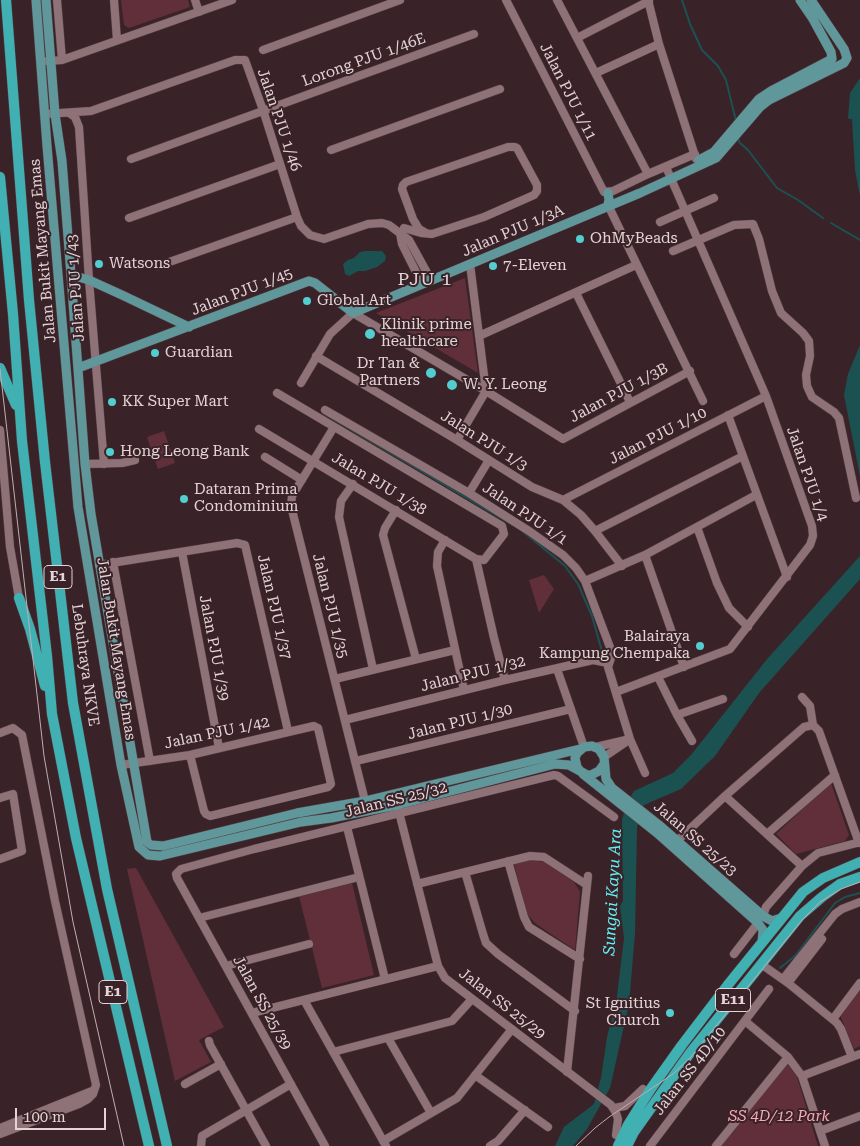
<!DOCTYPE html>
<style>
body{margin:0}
#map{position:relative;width:860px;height:1146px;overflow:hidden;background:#3a2328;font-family:"Roboto Serif",serif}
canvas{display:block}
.scale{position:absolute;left:15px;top:1108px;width:91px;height:22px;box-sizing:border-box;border:2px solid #e4d4d7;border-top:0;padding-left:6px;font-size:15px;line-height:18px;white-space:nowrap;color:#e4d4d7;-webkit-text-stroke:4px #3a2328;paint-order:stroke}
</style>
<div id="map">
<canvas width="860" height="1146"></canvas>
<div class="scale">100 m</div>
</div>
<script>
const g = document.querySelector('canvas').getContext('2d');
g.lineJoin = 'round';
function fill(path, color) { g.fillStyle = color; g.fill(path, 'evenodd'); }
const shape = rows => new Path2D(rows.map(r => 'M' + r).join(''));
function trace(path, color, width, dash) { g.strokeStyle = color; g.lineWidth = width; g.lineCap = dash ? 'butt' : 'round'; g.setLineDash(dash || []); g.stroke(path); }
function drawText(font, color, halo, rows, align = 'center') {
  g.font = font + ' "Roboto Serif",serif'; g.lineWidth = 4; g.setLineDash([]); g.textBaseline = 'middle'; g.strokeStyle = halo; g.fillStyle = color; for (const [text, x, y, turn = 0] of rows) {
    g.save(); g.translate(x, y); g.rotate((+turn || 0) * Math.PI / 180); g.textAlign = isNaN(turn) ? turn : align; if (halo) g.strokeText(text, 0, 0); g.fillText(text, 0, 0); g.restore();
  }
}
const green = shape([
 [121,0,188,0,190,7,129,28,124,25],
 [465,278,478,373,376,313],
 [164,431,175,463,158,469,147,437],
 [544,575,554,589,539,613,529,580],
 [831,783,849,835,845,841,796,854,776,834],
 [530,860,544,862,574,882,580,892,575,950,536,924,527,914,514,864],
 [136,868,224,1027,199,1040,211,1062,175,1081,127,869],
 [352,883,374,975,322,988,299,896],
 [860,989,860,1046,854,1049,840,1015],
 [786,1062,797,1077,818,1146,721,1146]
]);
const water = shape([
 [860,78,860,196,855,170,852,119,849,119,848,118,850,93],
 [365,251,382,251,386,256,385,261,377,267,365,271,358,271,349,276,345,274,343,264,348,260,354,258,360,252],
 [860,345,860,476,844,395,848,374],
 [860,556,860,579,759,693,715,756,681,789,644,805,637,827,635,933,629,1004,610,1088,587,1129,573,1146,555,1146,564,1127,594,1104,601,1078,607,1037,616,1004,624,938,620,906,623,901,622,820,626,805,634,791,673,773,691,755,768,658]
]);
const stream = shape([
 [682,0,690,24,702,50,718,66,726,80,736,121],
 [738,138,739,142,748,150,777,188,798,200,823,218],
 [831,223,860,240],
 [326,415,521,530,565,566,578,584,592,616,603,655],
 [780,968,795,956,835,903,845,897,860,893]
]);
const minor = shape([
 [57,0,62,60],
 [114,0,117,40],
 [195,0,199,12],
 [506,0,604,192,613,191,648,174,695,154],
 [557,0,648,174],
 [648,0,659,44,696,159],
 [577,38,649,1],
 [263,50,400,0],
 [47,61,62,60,232,0],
 [596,73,659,44],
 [69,113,75,117,79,127,89,280,104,464],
 [45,114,91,111,235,60,245,60,263,110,297,217,301,226,310,235,324,239,368,224,382,223,389,225,409,240,431,280],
 [331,150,500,89],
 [131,159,474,34],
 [608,205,703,401],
 [129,218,280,164],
 [660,222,714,198],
 [404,228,421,233,432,234,484,217,534,195,537,191,537,185,517,148,515,147,508,147,406,182,403,185,402,189,413,219,419,229,426,233],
 [400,233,402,244,422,284],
 [673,251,734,225,753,224,759,239,772,291,781,313,803,333,809,341,810,356,806,375,807,386,812,397,834,412,839,418,856,498],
 [158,266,297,217],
 [576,293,630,402],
 [479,336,636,265],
 [316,356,457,440,532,487,563,500,581,515,595,531,622,566],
 [301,383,330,334,353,313,486,391,563,439,690,371],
 [325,410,469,493,529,531,563,555,576,568,585,581,611,650,612,655,608,667,630,739,645,773],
 [728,415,787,577],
 [334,427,292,496,291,506,365,801],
 [259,429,476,559,484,560,504,534,502,526,277,393],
 [0,430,10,547,19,598],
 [457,440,486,391,470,264],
 [265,457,302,480],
 [85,464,122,463,135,460],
 [353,484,341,501,339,517,373,669],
 [469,493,489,460],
 [563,500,766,396],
 [396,510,385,528,383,535,416,659],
 [697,527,717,583,729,608,748,627],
 [595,531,743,456],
 [445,540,438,552,437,566,464,690],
 [182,552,219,748],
 [645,555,684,667],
 [476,559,494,638,505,680],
 [113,562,150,761],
 [99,565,237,543,245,545,288,731],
 [585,581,645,555,756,495],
 [557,669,584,747],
 [658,677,677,715,692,741],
 [335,679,455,650],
 [616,692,730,649,810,545,813,536,812,526,766,396,666,167],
 [802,697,810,706,813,725],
 [677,715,723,699],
 [345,720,505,680,593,660,608,663],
 [0,733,13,728,22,735,55,901,96,1085,93,1094,88,1099,79,1104,0,1134],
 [596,747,630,739],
 [604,757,626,742],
 [356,761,571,709],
 [121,765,190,755,314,726,318,728,331,784,328,787,210,816,206,814,204,811,190,755],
 [725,796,802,866],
 [0,798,13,794,22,851,0,859],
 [398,808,438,966,445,978,611,1105,616,1113,618,1119,616,1135],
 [347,827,385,979],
 [767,834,835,775],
 [677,841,725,796,804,727,813,725,819,731,859,843],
 [508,861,524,917,529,927,580,959],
 [465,872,483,934,486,943,498,954,575,1011],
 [417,884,530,856,544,857,587,885],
 [763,916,766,907,802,866,818,853,860,842],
 [199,918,359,877],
 [734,954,758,923],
 [761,964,788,983,837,1023,841,1029,852,1057],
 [226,966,309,944],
 [783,979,835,914,842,909,860,902],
 [788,983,822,939],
 [304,1000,386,1146],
 [252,1013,438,966],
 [833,1019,860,983],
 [745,1021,788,1057,802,1076,825,1146],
 [388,1038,431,1113],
 [209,1041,210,1045,266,1146],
 [333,1052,452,1021,472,999],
 [567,1072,588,876],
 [475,1075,548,1127],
 [802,1076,860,1054],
 [185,1084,221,1064],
 [614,1108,625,1106,643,1089],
 [0,1128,92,1091],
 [820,1131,860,1116],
 [383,1141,457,1098,512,1029],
 [201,1146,202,1136,291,1084],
 [325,1146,177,878,176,874,181,869,254,849,554,775,558,776,614,817],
 [490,1146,498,1141,525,1110],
 [650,1146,769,989],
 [716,1146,788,1057]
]);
const major = shape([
 [36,0,47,146,78,507,121,765,139,847,148,855,160,856,301,822,331,818,397,805,555,764,569,765,580,771],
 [46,0,55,114,62,161,71,275,85,464,91,514,147,842,151,845,163,846,297,813,365,801,580,749],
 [699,160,714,152,759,99,771,91,832,59,831,52,813,19,800,0],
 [608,205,609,200,608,193],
 [71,275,89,280,122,295,189,327],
 [78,368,309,281,315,283,353,313,640,193,716,158,760,107,769,100,844,63,847,58,844,49,811,0],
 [604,764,599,771,591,775,587,775,580,771,577,767,575,758,577,753,584,747,592,746,599,749,604,757,606,779,612,788,659,825,763,916,772,921,781,918],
 [583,774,657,833,758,923,763,930,762,943]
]);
const highway = shape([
 [6,0,29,300,45,462,73,703,107,889,167,1146],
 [0,177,13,314,22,441,47,656,52,714,76,838,149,1146],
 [0,368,16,405],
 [19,598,30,629,45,686],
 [618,1146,628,1125,650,1090,682,1045,727,986,803,892,823,878,860,862],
 [627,1146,634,1132,690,1053,800,916,822,897,840,884,860,877]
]);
const tram = shape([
 [0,369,44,756,73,922,124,1146],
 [576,1146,595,1128,609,1117,673,1074,690,1058,802,920,820,902,841,889,860,882]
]);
const markers = [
 [580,239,5,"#52cdd0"],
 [99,264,5,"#52cdd0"],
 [493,266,5,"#52cdd0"],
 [307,301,5,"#52cdd0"],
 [370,334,6,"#52cdd0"],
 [155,353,5,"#52cdd0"],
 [431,373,6,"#52cdd0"],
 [452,385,6,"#52cdd0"],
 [112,402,5,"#52cdd0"],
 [110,452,5,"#52cdd0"],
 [184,499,5,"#52cdd0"],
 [700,646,5,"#52cdd0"],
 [670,1013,5,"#52cdd0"]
];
const shields = [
 [58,577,28],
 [113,992,28],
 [733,1000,35]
];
const shieldNames = [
 ["E1",58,577],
 ["E1",113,992],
 ["E11",733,1000]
];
const streetNames = [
 ["Lorong PJU 1/46E",364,60,-20],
 ["Jalan PJU 1/11",568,92,63],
 ["Jalan PJU 1/46",279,120,71],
 ["Jalan PJU 1/3A",513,231,-23],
 ["Jalan Bukit Mayang Emas",43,251,-95],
 ["Jalan PJU 1/43",76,288,-94],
 ["Jalan PJU 1/45",242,292,-21],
 ["Jalan PJU 1/3B",619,393,-28],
 ["Jalan PJU 1/10",658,436,-27],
 ["Jalan PJU 1/3",484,441,32],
 ["Jalan PJU 1/4",807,474,71],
 ["Jalan PJU 1/38",379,484,31],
 ["Jalan PJU 1/1",525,514,34],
 ["Jalan PJU 1/35",330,606,76],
 ["Jalan PJU 1/37",274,607,77],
 ["Jalan PJU 1/39",214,648,79],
 ["Jalan Bukit Mayang Emas",116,649,81],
 ["Lebuhraya NKVE",85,665,82],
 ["Jalan PJU 1/32",473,674,-14],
 ["Jalan PJU 1/30",460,722,-14],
 ["Jalan PJU 1/42",217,733,-12],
 ["Jalan SS 25/32",396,800,-14],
 ["Jalan SS 25/23",695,839,41],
 ["Jalan SS 25/39",262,1003,61],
 ["Jalan SS 25/29",502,1004,38],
 ["Jalan SS 4D/10",690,1071,-52]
];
const poiNames = [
 ["OhMyBeads",590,239],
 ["Watsons",109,264],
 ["7-Eleven",503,266],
 ["Global Art",317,301],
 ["Klinik prime",381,325],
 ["healthcare",381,342],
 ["Guardian",165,353],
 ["Dr Tan &",420,364,"right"],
 ["Partners",420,381,"right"],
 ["W. Y. Leong",463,385],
 ["KK Super Mart",122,402],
 ["Hong Leong Bank",120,452],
 ["Dataran Prima",194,490],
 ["Condominium",194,507],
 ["Balairaya",690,637,"right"],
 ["Kampung Chempaka",690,654,"right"],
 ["St Ignitius",660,1004,"right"],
 ["Church",660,1021,"right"]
];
const parkNames = [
 ["SS 4D/12 Park",779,1117]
];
const waterNames = [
 ["Sungai Kayu Ara",613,892,-87]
];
const quarterNames = [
 ["PJU 1",425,280]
];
fill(green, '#612f3a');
fill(water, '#1c5152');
trace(stream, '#1c5152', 2);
trace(minor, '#544044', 9);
trace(major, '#544044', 10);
trace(highway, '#544044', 11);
trace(minor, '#8e7277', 8);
trace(major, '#60979b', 9);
trace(highway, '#41b0b3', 10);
trace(tram, '#c0aeb2', 1);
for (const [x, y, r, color] of markers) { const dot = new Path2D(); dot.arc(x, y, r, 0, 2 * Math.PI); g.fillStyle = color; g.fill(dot); trace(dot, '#3a2328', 2); }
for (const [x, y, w] of shields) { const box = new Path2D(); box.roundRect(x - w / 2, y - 11.5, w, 23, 4); g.fillStyle = '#3a2328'; g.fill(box); trace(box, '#e4d4d7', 1); }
drawText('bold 14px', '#e4d4d7', null, shieldNames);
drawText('15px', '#e4d4d7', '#3a2328', streetNames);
drawText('15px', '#e4d4d7', '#3a2328', poiNames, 'left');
drawText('italic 15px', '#f9a8b8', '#3a2328', parkNames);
drawText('italic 16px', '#63f1f5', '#3a2328', waterNames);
g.letterSpacing = '1px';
drawText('18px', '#e4d4d7', '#3a2328', quarterNames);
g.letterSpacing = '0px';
</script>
